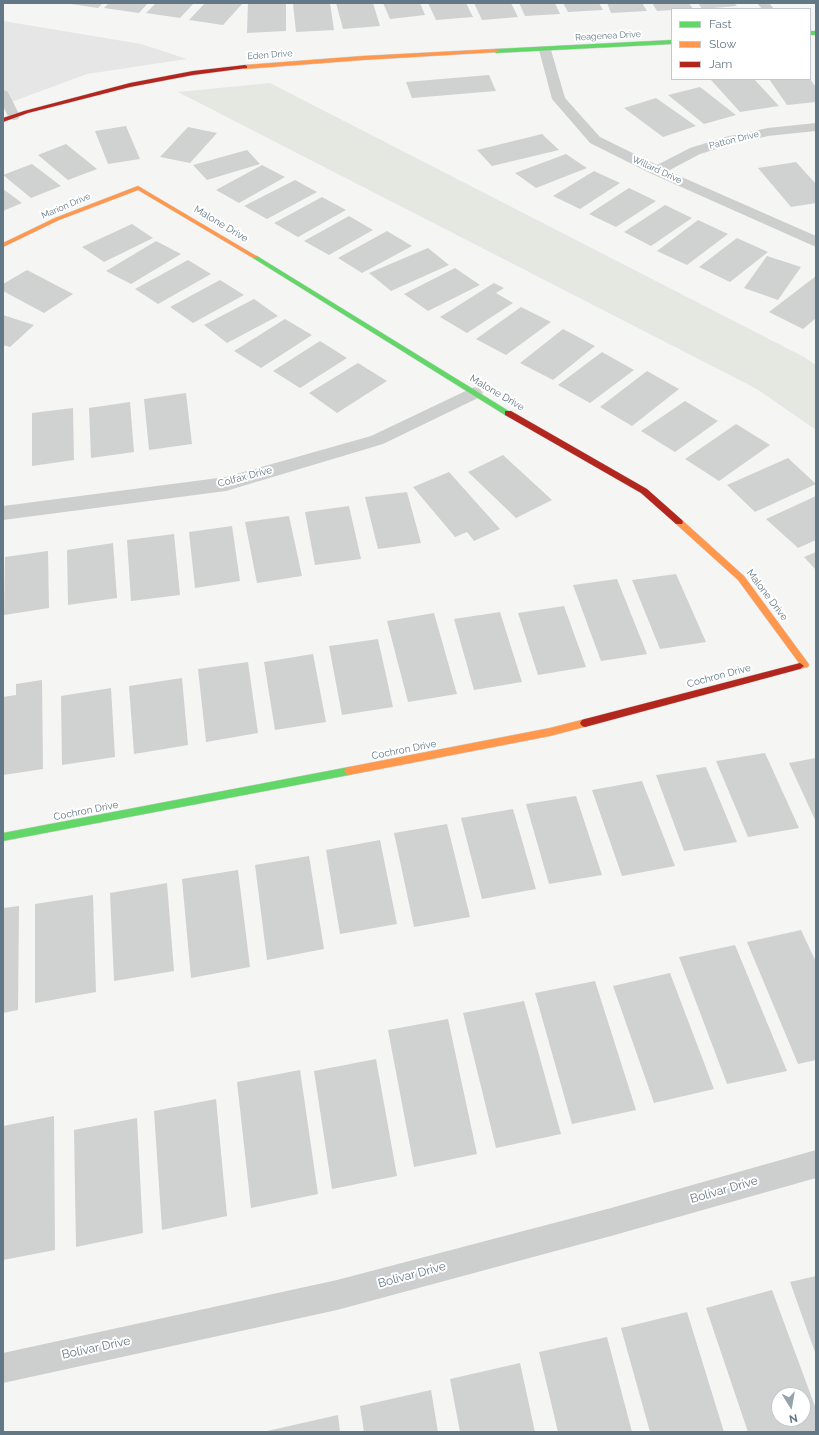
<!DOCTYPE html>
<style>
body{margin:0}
#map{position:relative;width:819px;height:1435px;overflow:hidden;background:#f5f5f3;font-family:Raleway,sans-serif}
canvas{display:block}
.frame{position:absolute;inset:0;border:4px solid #627886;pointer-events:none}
.legend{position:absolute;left:671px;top:8px;width:140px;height:72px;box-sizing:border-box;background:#fff;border:1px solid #c0c9cf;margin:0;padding:5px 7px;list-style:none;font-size:12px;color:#627886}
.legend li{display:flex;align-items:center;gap:8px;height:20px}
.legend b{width:20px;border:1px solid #c0c9cf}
.north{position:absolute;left:771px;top:1387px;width:40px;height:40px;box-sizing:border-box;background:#fff;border:1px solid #c0c9cf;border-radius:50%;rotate:169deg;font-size:11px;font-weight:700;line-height:16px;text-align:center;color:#627886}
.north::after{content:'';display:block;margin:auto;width:14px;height:18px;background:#95a4ac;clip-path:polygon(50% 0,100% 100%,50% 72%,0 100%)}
</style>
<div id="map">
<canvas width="819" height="1435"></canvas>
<div class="frame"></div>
<ul class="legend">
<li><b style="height:5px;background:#63d668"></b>Fast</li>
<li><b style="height:5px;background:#ff974d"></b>Slow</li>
<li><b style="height:5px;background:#b3261e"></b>Jam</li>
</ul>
<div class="north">N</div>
</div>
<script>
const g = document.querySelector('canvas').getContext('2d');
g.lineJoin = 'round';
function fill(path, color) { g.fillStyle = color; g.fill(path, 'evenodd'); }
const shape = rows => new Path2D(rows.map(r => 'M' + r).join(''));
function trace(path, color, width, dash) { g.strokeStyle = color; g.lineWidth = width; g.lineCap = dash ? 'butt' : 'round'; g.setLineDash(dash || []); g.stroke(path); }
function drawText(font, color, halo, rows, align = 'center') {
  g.font = font + ' Raleway,sans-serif'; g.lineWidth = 4; g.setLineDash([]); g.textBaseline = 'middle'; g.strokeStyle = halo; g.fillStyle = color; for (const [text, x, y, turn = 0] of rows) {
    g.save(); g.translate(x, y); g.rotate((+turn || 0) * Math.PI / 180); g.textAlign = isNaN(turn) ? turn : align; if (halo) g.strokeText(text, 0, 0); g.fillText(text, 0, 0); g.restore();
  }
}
const built = shape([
 [3,21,141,44,187,59,87,74,3,105]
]);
const green = shape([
 [270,83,804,357,816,365,816,430,757,389,178,92]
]);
const building = shape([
 [64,3,103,3,98,8],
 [109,3,148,3,139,13,104,8],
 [156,3,194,3,180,18,146,13],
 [205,3,243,3,223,25,189,20],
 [248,3,286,3,286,31,247,33],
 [330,3,334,30,296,32,293,4],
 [336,3,373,3,380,26,343,29],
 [383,3,420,3,425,15,390,19],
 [428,3,466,3,473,17,436,20],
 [474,3,511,3,518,17,482,20],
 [519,3,555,3,560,14,525,16],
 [563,3,599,3,603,10,568,12],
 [607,3,642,3,647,11,611,13],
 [652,3,689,3,693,9,672,9,672,10,657,11],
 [698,3,734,3,737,6,702,9],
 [489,75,496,91,412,98,406,82],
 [754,79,779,106,740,112,711,80],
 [769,79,810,79,816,87,816,102,787,105],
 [700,87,736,115,704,124,668,95],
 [656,98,696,126,663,137,624,108],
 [126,126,140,159,108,164,95,131],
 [188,127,217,133,190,163,160,157],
 [542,134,559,150,492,166,477,150],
 [66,144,97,169,68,180,38,155],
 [247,150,260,164,207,180,193,165],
 [566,154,587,168,536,188,515,173],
 [796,162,816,184,816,203,791,207,758,168],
 [32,164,61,186,31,198,3,175],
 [262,165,285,177,239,203,216,190],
 [594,171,620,183,580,209,553,196],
 [295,180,317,192,267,219,244,206],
 [629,188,656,201,616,227,589,214],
 [3,189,22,203,3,211],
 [322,197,346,210,298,237,274,223],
 [665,205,692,218,651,246,624,232],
 [349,216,373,230,329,255,304,241],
 [698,220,728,234,687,265,657,251],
 [132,224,153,238,104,262,82,247],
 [387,231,412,246,362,273,338,258],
 [737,238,768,252,730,282,699,267],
 [156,241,181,254,131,284,106,271],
 [428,248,449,265,391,291,369,273],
 [767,256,801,267,778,300,744,288],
 [188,260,211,274,158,304,135,289],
 [455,268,480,285,428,311,404,294],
 [27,270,73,294,44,313,3,291,3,284],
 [816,276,816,318,803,329,769,312],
 [220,280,244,295,193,323,170,307],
 [494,283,504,288,496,293,513,303,467,333,440,317],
 [254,299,278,316,227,343,204,325],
 [521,307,551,322,506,355,476,339],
 [3,315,34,325,10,347,3,345],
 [285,319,312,335,261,368,234,351],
 [563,329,595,346,553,380,520,363],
 [320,341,347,358,300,388,273,371],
 [602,352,634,370,590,403,558,385],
 [358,363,387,381,337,413,309,393],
 [647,371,679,389,632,426,600,407],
 [186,393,192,444,149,450,144,399],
 [685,401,718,421,675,452,641,431],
 [130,402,134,452,91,458,89,408],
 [73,408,74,460,32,466,32,413],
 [736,424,770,445,719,481,685,459],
 [503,455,552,500,516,518,468,472],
 [788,458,816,484,755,512,727,485],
 [449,472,500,529,474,541,467,532,455,537,413,487],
 [407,492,421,543,378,549,365,497],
 [816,496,816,540,798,548,766,519],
 [349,506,361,559,315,565,305,512],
 [289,516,302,576,257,583,245,522],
 [232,526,240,581,195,588,189,532],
 [174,534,180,595,131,601,127,540],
 [113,543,117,598,68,605,67,550],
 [48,551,49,608,4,615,5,557],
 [816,552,816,570,804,557],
 [676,574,706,642,660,649,632,580],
 [617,579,647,654,601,661,573,585],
 [564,606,586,667,538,675,518,613],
 [500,612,522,682,474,690,454,619],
 [434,613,457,694,408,702,387,621],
 [378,639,393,707,342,715,329,646],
 [313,654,326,722,275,730,264,662],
 [248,662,258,733,206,742,198,669],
 [182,678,188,745,134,754,129,686],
 [42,680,43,769,3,775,3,697,16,695,16,684],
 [111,688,115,757,62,765,61,696],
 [765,753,799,828,748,837,716,761],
 [816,758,816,822,789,763],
 [706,767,737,842,684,851,656,775],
 [642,781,675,866,622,876,592,790],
 [576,796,602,875,549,884,526,804],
 [513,809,536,889,482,899,461,818],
 [447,824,470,917,414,927,394,833],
 [380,840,397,924,340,934,326,850],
 [309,856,324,949,267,960,255,865],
 [238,870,250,967,191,978,182,879],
 [167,883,174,971,114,981,110,893],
 [93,895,96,992,35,1003,35,904],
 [19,906,18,1010,3,1013,3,908],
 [801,930,816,962,816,1060,798,1064,747,942],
 [735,945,787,1071,727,1084,679,957],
 [670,973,714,1089,654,1103,613,986],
 [595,981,636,1110,572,1124,535,993],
 [524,1001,561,1134,496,1148,463,1013],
 [448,1019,477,1154,414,1167,388,1030],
 [376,1059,397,1176,332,1189,314,1071],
 [300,1070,318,1194,251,1208,237,1082],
 [216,1099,227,1216,162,1230,154,1111],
 [54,1116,55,1250,3,1260,3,1126],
 [137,1118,143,1233,76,1247,74,1130],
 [816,1276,816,1355,790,1282],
 [772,1290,816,1409,816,1432,748,1432,706,1308],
 [779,1395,803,1395,803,1419,779,1419],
 [687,1312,724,1432,650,1432,621,1328],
 [607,1337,632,1432,558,1432,539,1352],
 [520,1363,535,1432,460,1432,450,1379],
 [431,1390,438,1432,364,1432,360,1406],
 [338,1415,340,1432,267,1432,267,1431]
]);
const lane = shape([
 [3,90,7,91,9,94,20,116,18,119,14,120,10,119,8,116,3,106,3,90]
]);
const street = shape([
 [757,3,769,3,774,9,762,9,757,3],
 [545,46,550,47,551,50,565,98,600,137,657,165,690,148,725,137,768,128,816,123,816,131,768,136,733,144,700,154,668,171,816,236,816,247,652,174,590,143,552,99,539,50,540,47,545,46],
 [474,387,480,389,483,393,480,397,383,444,226,491,3,520,3,506,226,477,371,436,474,387],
 [816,1150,816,1178,611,1236,337,1310,3,1383,3,1353,337,1280,611,1208,816,1150]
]);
const fast = shape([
 [810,31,816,31,816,35,810,35,810,31],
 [672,40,672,44,496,53,493,51,496,49,672,40],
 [253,256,257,256,512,413,508,415,505,415,253,258,253,256],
 [349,767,352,768,354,771,352,774,349,775,3,841,3,833,349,767]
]);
const slow = shape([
 [496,49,499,51,498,52,363,60,245,69,242,67,245,65,363,56,496,49],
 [138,186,258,257,253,258,138,190,59,220,3,247,3,243,55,218,138,186],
 [679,519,682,520,744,576,808,663,809,665,808,667,800,669,797,668,796,666,799,663,738,580,676,524,675,522,679,519],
 [585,719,588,720,590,723,588,726,550,736,349,775,346,774,344,771,346,768,349,767,550,728,585,719]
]);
const jam = shape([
 [245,65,247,66,247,68,193,75,130,87,28,113,3,122,3,118,24,111,130,83,193,71,245,65],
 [505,411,511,411,647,489,682,520,683,522,682,524,676,524,641,493,505,415,505,411],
 [800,663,804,666,800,669,585,727,582,726,580,723,582,720,585,719,800,663]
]);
const farStreetnames = [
 ["Reagenea Drive",608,36,-3],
 ["Eden Drive",270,55,-4],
 ["Patton Drive",734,140,-14],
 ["Willard Drive",657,170,25],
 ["Marion Drive",66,206,-23]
];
const streetNames = [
 ["Malone Drive",221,224,31],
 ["Malone Drive",497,393,30],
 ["Colfax Drive",245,477,-15],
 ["Malone Drive",767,595,53],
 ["Cochron Drive",719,676,-15],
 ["Cochron Drive",404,750,-11],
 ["Cochron Drive",86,811,-11]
];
const nearStreetnames = [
 ["Bolivar Drive",724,1190,-16],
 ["Bolivar Drive",412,1275,-15],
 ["Bolivar Drive",96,1348,-12]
];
fill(built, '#e5e6e5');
fill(green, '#e4e8e1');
fill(building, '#d0d2d1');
trace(fast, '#d0d2d3', 1);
trace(slow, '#d0d2d3', 1);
trace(jam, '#d0d2d3', 1);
fill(lane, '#cdcece');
fill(street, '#cdcece');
fill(fast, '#63d668');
fill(slow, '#ff974d');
fill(jam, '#b3261e');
drawText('9px', '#627886', '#fff', farStreetnames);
drawText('10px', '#627886', '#fff', streetNames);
drawText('12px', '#627886', '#fff', nearStreetnames);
</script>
